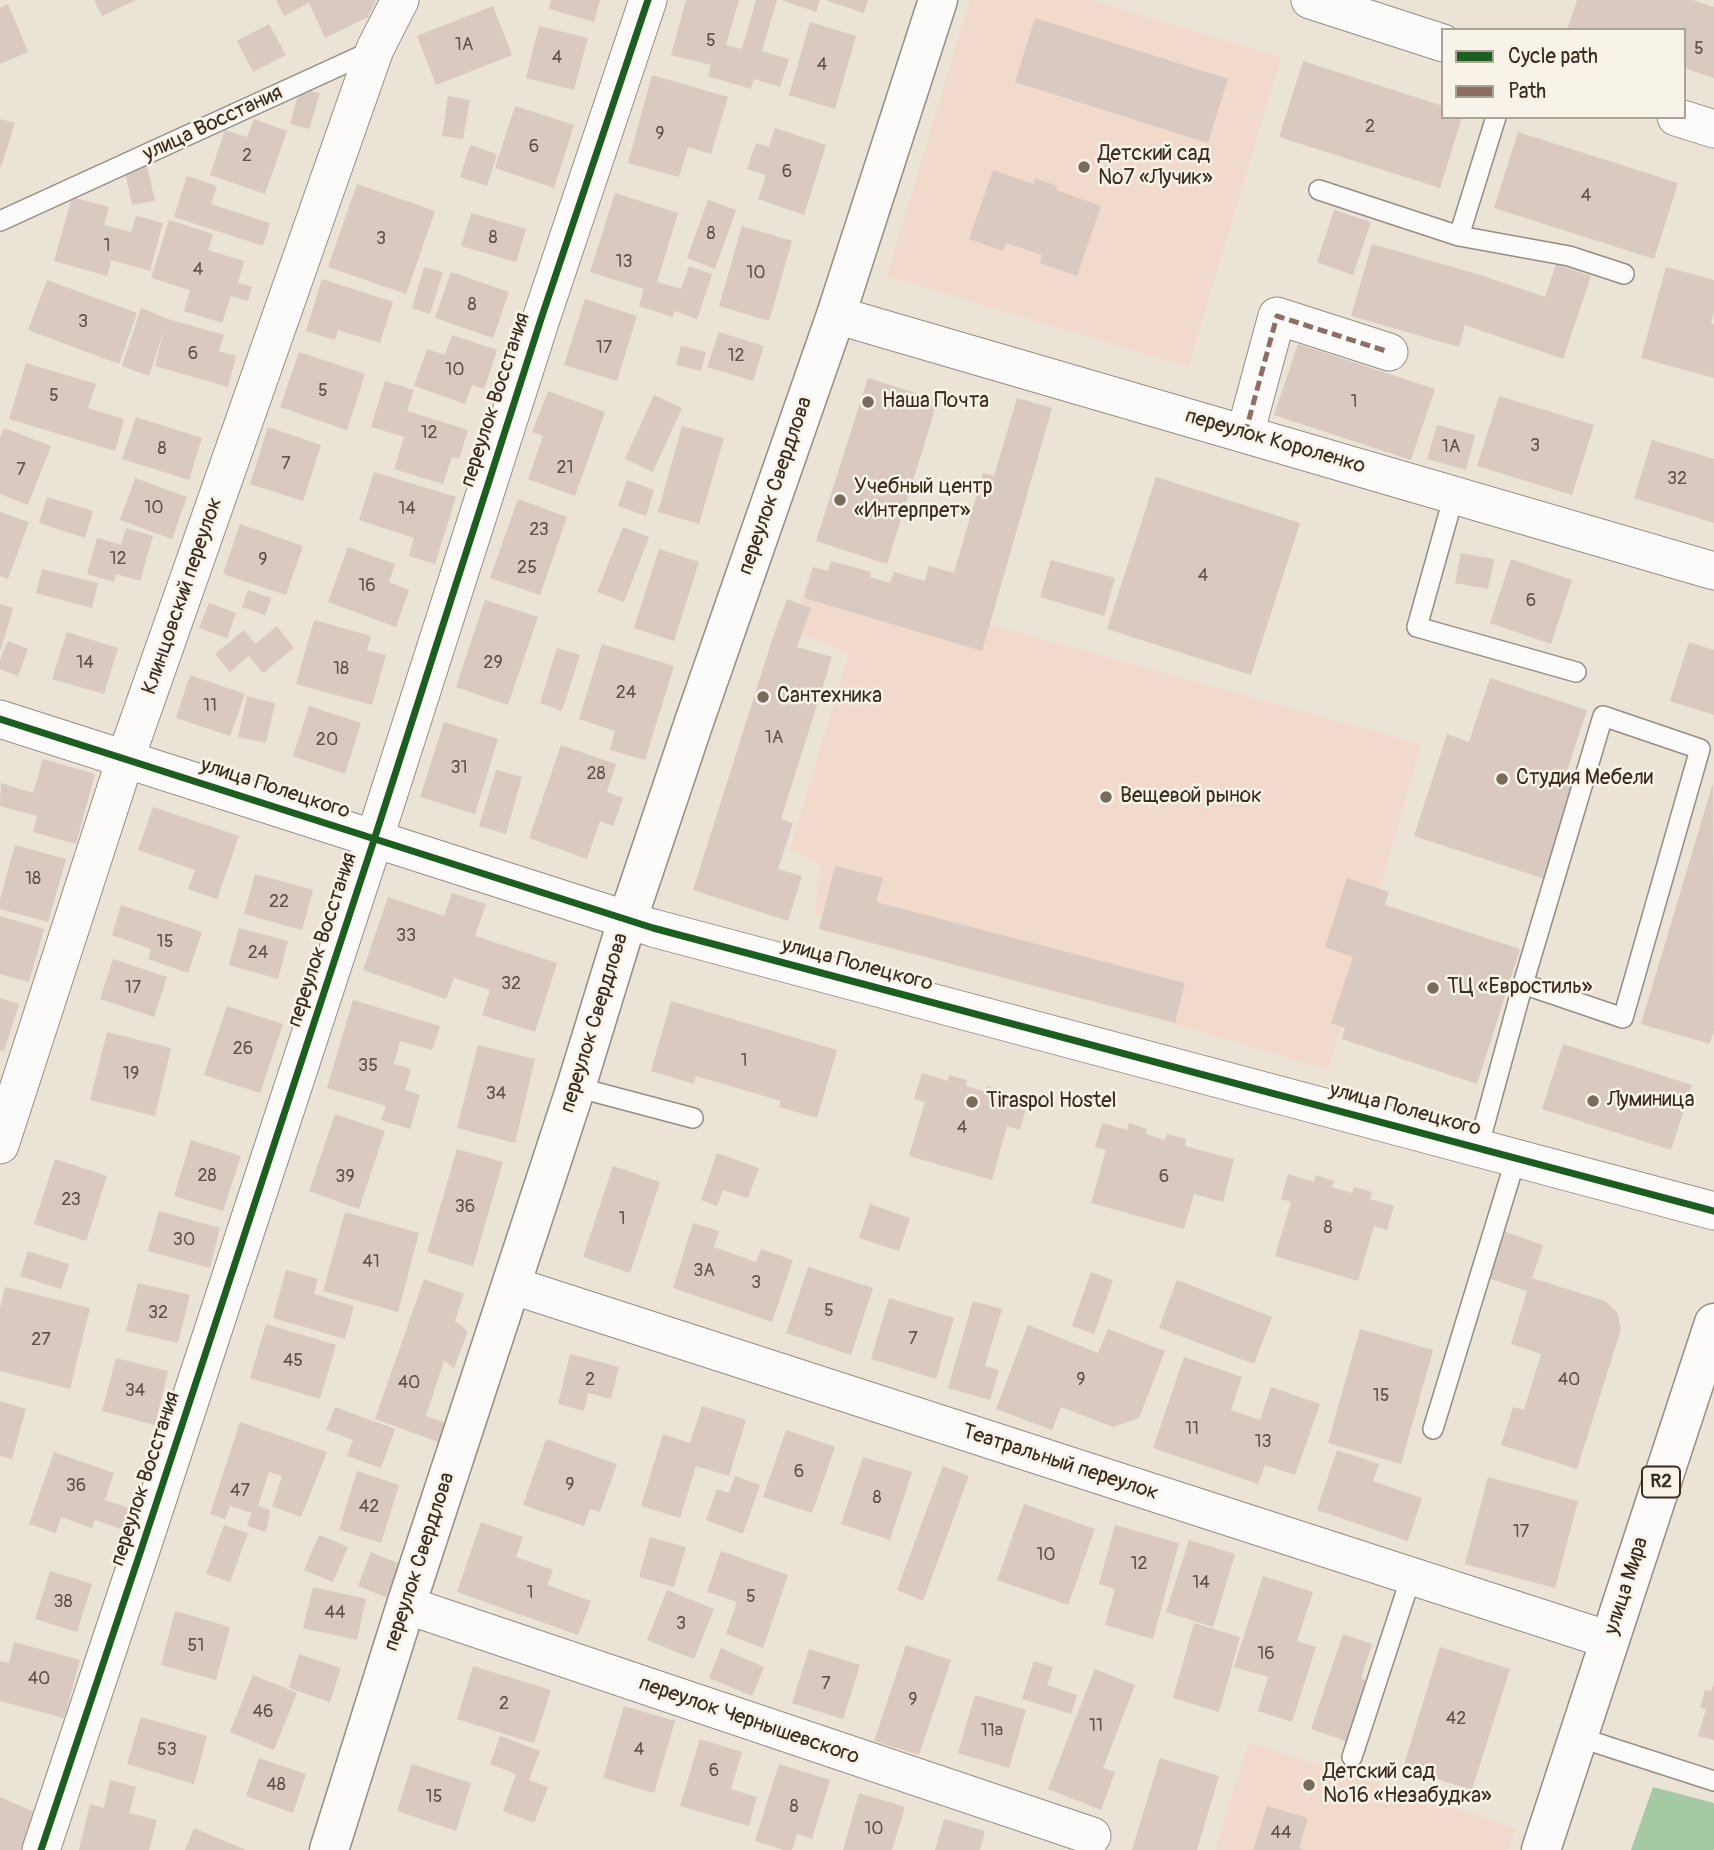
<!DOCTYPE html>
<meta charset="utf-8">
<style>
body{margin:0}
#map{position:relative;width:1714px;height:1850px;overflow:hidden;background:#ebe3d6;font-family:Pangolin,sans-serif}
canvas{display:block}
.legend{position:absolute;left:1441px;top:28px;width:245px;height:91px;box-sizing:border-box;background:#f7f3e8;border:2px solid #aca397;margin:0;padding:9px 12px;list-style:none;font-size:21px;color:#3b2a1e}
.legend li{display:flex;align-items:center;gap:14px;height:35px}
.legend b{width:35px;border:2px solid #aca397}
</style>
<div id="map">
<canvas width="1714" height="1850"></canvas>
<ul class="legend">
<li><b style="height:9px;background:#1b5e20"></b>Cycle path</li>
<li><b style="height:9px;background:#8d6e63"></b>Path</li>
</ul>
</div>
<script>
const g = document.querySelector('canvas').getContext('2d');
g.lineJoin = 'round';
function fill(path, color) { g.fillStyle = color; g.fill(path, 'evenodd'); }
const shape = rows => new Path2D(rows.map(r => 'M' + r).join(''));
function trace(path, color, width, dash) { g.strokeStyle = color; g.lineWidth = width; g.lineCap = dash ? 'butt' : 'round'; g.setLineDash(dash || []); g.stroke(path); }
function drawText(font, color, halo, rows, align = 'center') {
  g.font = font + ' Pangolin,sans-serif'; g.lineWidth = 5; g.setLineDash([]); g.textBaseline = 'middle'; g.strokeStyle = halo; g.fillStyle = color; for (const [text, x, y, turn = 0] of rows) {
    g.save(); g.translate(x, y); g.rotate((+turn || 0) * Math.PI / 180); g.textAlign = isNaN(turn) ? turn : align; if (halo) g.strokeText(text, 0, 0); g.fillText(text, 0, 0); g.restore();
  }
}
const built = shape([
 [970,0,1092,0,1281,57,1188,367,887,276],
 [809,574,1421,744,1328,1070,815,916,821,864,790,849,849,653,792,631],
 [1249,1742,1516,1828,1508,1850,1215,1850]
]);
const forest = shape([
 [1653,1787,1714,1803,1714,1850,1631,1850]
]);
const building = shape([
 [94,0,136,0,102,16],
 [276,0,376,0,368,17,325,38,309,3,284,16],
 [551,0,600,0,594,22,549,9],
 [686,0,739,0,726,45,742,49,756,0,777,0,762,51,789,59,780,87,754,79,751,89,708,76,711,65,671,55],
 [782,0,820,0,816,12],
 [825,0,868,0,864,13],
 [1577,0,1693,0,1714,7,1714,78,1684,68,1684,30,1567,30],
 [8,4,28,52,0,64,0,8],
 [493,6,512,55,436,85,417,36],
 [1035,18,1228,79,1208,143,1015,82],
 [810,22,856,36,835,109,789,95],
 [269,24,286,55,253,72,237,41],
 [539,26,588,38,574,90,526,78],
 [1303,61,1443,106,1443,117,1462,117,1440,188,1279,137],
 [652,75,728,97,711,154,688,147,679,177,628,163],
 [300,88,320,93,309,129,290,124],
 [448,96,470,100,463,139,442,136],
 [515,106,574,125,554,188,495,168],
 [0,119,15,123,1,167,0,167],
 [254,119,287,131,265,194,210,175,225,130,247,137],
 [775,128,826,145,804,215,758,199,766,175,747,169,756,143,769,147],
 [1518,132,1678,183,1654,259,1494,208],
 [470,145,497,154,487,186,460,177],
 [147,166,155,201,132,205,125,171],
 [993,170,1033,184,1035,178,1057,186,1056,190,1101,206,1077,276,1040,263,1042,255,1006,243,1003,251,969,239],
 [187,176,217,186,211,204,270,223,263,246,174,217],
 [357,184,435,211,406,294,328,267],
 [615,193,678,213,657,282,681,289,689,266,712,274,697,319,674,311,673,317,639,306,644,289,590,272],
 [72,197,109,207,104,225,131,232,136,216,163,223,150,271,111,260,107,276,54,261],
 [708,200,736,210,715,269,687,258],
 [1334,210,1371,222,1353,275,1317,262],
 [471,213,526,229,516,262,461,246],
 [169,220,213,234,208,250,244,261,238,283,252,287,248,301,231,296,222,323,184,311,190,290,151,278],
 [742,226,792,241,769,321,719,306],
 [1372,244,1480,275,1545,297,1556,264,1591,276,1563,359,1465,325,1459,347,1351,316],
 [424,267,443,272,430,314,412,308],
 [1666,267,1714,280,1714,310,1711,323,1714,324,1714,378,1641,358],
 [451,272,509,292,493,338,435,318],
 [322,279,393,302,380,343,338,330,335,340,306,331],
 [47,280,137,313,119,364,28,330],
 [585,299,637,316,617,381,564,365],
 [141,308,168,319,224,335,219,351,236,356,228,387,155,366,164,330,149,376,122,366],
 [719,332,764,346,753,381,707,367],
 [452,335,497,350,484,389,472,385,465,404,414,386,427,349,445,355],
 [1298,344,1435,389,1411,460,1274,415],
 [681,346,706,352,701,371,676,365],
 [299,352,365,374,347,430,280,407],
 [26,363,96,384,88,408,124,419,115,451,9,419],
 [868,378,938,400,887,564,816,541],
 [385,381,414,390,407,411,468,430,459,459,452,457,443,484,394,469,404,437,371,427],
 [548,391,605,412,575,496,528,479,543,436,532,432],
 [654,395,682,408,653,472,625,459],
 [1499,396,1594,425,1572,495,1477,466],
 [1017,398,1052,408,982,651,804,598,813,567,828,571,831,561,871,572,870,577,890,583,894,572,925,581,929,566,954,573,983,473,994,476],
 [136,417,202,438,189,480,122,459],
 [1437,425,1475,435,1466,470,1427,459],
 [682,426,724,438,699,524,658,512],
 [268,427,321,445,303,501,250,484],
 [4,428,51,446,28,505,0,494,0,438],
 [1652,440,1714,459,1714,523,1634,498],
 [374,472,456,497,435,564,409,556,414,538,359,520],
 [1156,477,1300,523,1251,675,1107,629],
 [135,478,187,497,172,539,120,520],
 [627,480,654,490,646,516,618,506],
 [47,497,93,511,85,538,39,523],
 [518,499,567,517,540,595,490,578],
 [0,512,29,522,8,579,0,576],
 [240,524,303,546,286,595,223,574],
 [623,527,649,537,624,602,597,592],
 [126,528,153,536,140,581,116,574,114,582,87,574,97,538,121,545],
 [348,547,395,564,389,582,409,590,396,627,328,602],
 [659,549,699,562,674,641,634,628],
 [1461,553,1494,559,1488,589,1455,583],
 [1511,559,1572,580,1551,644,1490,623],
 [1051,560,1115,578,1104,616,1040,597],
 [42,569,98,583,92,608,36,593],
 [248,590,271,598,265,615,242,607],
 [787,599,811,608,797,647,832,657,781,819,793,823,778,869,802,876,788,921,693,890,773,637],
 [485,600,538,617,508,705,456,687],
 [209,603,236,613,227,638,199,628],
 [0,604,13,608,1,649,0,649],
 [314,620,371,636,367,650,386,655,372,705,296,684],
 [277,626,294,648,263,673,249,656,230,672,215,654,244,630,255,644],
 [67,632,118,648,104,694,52,679],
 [8,641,28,649,18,676,0,669,0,660],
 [1689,642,1714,650,1714,715,1670,701],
 [602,644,674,666,645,760,610,750,615,731,579,719],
 [557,648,580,655,562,711,540,703],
 [190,675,245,694,230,736,176,718],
 [1490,678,1587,710,1565,777,1577,781,1545,879,1414,836,1447,734,1469,742],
 [247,696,275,703,266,743,238,737],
 [309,706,361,723,345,774,293,756],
 [444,722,498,739,475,814,420,797],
 [561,745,616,764,607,792,623,798,613,826,600,821,587,859,529,838],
 [43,759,95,774,76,844,33,832,37,816,0,806,1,783,33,793],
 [496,770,522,777,506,834,479,826],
 [1713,783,1714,1030,1710,1044,1641,1024],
 [153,807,239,836,217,899,188,889,195,870,138,850],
 [15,845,66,859,48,922,0,909,0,899],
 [835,866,883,878,876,902,1185,983,1175,1023,819,929],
 [255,874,313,890,302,930,244,914],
 [1347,878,1389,892,1385,905,1520,949,1477,1084,1342,1039,1345,1028,1331,1023,1353,957,1325,947],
 [452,893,486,904,475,936,557,963,535,1032,482,1015,490,990,454,978,446,999,363,970,388,897,444,916],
 [121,905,202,932,188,973,148,959,151,949,112,935],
 [0,916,44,929,29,982,0,974],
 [239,928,288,941,278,979,229,965],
 [113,959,167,977,154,1017,100,999],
 [0,998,19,1004,4,1051,0,1050],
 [353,1000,440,1026,432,1050,400,1041,394,1064,411,1069,405,1090,420,1095,410,1129,381,1120,386,1106,327,1088],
 [671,1001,837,1050,817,1118,779,1107,781,1101,696,1076,694,1084,651,1071],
 [227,1006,283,1024,260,1093,204,1075],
 [107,1032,171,1048,155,1116,90,1100],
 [1563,1044,1692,1085,1671,1150,1542,1109],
 [478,1045,535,1059,515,1143,457,1128],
 [922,1073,948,1081,949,1075,967,1080,966,1086,986,1092,987,1086,1006,1092,1004,1098,1027,1105,1020,1130,1007,1126,992,1180,909,1156,925,1102,914,1099],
 [335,1114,385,1131,359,1209,309,1191],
 [1102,1123,1127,1130,1129,1123,1147,1129,1146,1134,1165,1140,1167,1134,1186,1139,1185,1146,1234,1159,1223,1202,1194,1194,1184,1229,1091,1203,1106,1150,1095,1147],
 [191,1140,241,1156,223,1211,174,1196],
 [457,1149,503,1162,473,1266,427,1252],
 [717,1153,759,1168,748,1198,723,1190,717,1206,701,1200],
 [55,1159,107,1176,86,1241,34,1224],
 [613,1166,660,1182,630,1273,583,1257],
 [1288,1174,1314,1182,1316,1175,1334,1181,1332,1187,1352,1193,1354,1187,1372,1192,1370,1199,1394,1206,1387,1230,1374,1226,1358,1281,1275,1256,1291,1202,1281,1199],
 [870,1204,910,1218,899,1251,859,1238],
 [159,1211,220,1228,210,1268,148,1251],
 [345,1212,419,1233,398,1312,323,1291],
 [693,1223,719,1231,714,1247,756,1262,761,1249,793,1260,772,1322,673,1288],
 [1500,1230,1543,1245,1532,1278,1605,1301,1617,1312,1621,1329,1577,1469,1501,1445,1513,1407,1524,1410,1541,1354,1511,1344,1527,1291,1485,1277],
 [28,1251,69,1264,61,1289,20,1276],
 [808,1267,873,1288,851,1355,786,1333],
 [286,1270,318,1279,314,1294,354,1306,345,1339,273,1318],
 [1091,1272,1113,1280,1094,1334,1072,1326],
 [424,1279,464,1294,455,1321,468,1331,454,1368,444,1361,426,1416,451,1425,444,1444,375,1419],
 [1177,1280,1272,1317,1254,1364,1159,1328],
 [138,1283,190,1295,178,1343,126,1331],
 [5,1287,90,1308,70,1389,0,1371,0,1308],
 [889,1298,954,1318,936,1379,871,1359],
 [973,1301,1002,1309,985,1366,999,1370,990,1400,948,1388],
 [266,1324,336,1345,320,1399,250,1378],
 [1028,1325,1098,1353,1108,1329,1165,1351,1139,1418,1113,1427,1061,1407,1052,1430,996,1409],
 [1360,1329,1433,1350,1401,1464,1328,1443],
 [570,1354,619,1367,611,1399,588,1393,584,1411,558,1404],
 [1184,1357,1242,1377,1231,1410,1260,1420,1271,1387,1320,1404,1295,1475,1265,1465,1258,1484,1153,1448],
 [116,1358,168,1371,155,1425,102,1411],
 [0,1401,26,1409,12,1459,0,1456],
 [702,1406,746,1420,729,1476,696,1466,680,1518,641,1506,663,1434,690,1443],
 [335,1407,395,1429,381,1468,347,1456,353,1440,326,1430],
 [240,1422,327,1452,301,1517,272,1506,282,1476,269,1472,258,1506,270,1510,266,1532,247,1526,252,1513,230,1506,225,1519,210,1514],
 [786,1430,835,1447,812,1513,763,1497],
 [546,1439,617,1464,600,1512,590,1509,584,1526,523,1505],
 [1337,1450,1379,1464,1373,1481,1422,1498,1408,1541,1317,1510],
 [54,1452,114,1473,105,1500,129,1508,121,1529,95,1520,92,1528,61,1517,56,1533,29,1524],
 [863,1457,912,1472,890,1540,841,1524],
 [943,1466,969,1476,923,1601,897,1590],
 [357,1471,399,1485,381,1543,339,1530],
 [735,1476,760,1485,743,1534,706,1520,717,1489,729,1493],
 [1488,1477,1578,1501,1555,1588,1465,1564],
 [1024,1504,1095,1529,1068,1605,997,1580],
 [481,1522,523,1537,516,1557,553,1570,547,1585,591,1601,578,1635,457,1592],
 [224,1525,248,1533,230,1582,206,1574],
 [1115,1525,1179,1543,1153,1639,1105,1625,1115,1589,1099,1584],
 [319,1535,348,1547,333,1582,304,1570],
 [650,1537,686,1547,674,1587,639,1577],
 [1189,1540,1235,1554,1213,1627,1166,1612],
 [721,1551,788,1575,763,1648,726,1634,737,1602,707,1592],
 [371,1552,409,1568,395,1601,358,1586],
 [50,1571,92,1584,77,1632,35,1619],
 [1263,1576,1313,1592,1297,1641,1316,1647,1292,1722,1258,1711,1268,1677,1234,1667],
 [313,1587,366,1599,357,1640,303,1628],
 [667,1590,714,1609,694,1659,647,1640],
 [175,1611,230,1627,216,1680,161,1665],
 [1194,1623,1240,1637,1219,1712,1173,1698],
 [1343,1634,1372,1644,1361,1678,1375,1684,1354,1744,1311,1729],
 [14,1642,80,1660,64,1718,0,1701,0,1661,9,1663],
 [906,1645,951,1660,919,1755,874,1741],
 [1440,1647,1510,1669,1472,1790,1403,1768],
 [721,1648,764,1667,752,1696,709,1678],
 [809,1649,860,1665,843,1719,792,1703],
 [299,1654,341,1668,330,1702,289,1688],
 [1034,1661,1053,1667,1047,1685,1077,1695,1071,1714,1022,1699],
 [473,1666,551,1690,534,1743,457,1719],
 [1095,1669,1135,1685,1103,1768,1115,1772,1101,1810,1048,1789],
 [253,1675,297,1693,274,1750,230,1732],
 [1714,1683,1714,1740,1698,1736,1706,1709,1700,1708,1705,1690,1711,1691],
 [975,1695,1026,1710,1009,1768,958,1753],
 [624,1706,675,1721,654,1793,603,1778],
 [141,1717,207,1736,194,1784,127,1764],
 [500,1736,540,1751,529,1780,548,1787,534,1823,503,1811,516,1774,490,1764],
 [700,1739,742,1752,731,1789,757,1797,749,1826,680,1806],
 [259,1758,306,1774,293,1813,246,1796],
 [1160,1758,1219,1776,1197,1850,1132,1850],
 [412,1764,471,1783,456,1831,397,1811],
 [779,1764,830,1780,812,1839,797,1834,792,1850,784,1850,755,1841],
 [110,1780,136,1787,129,1813,157,1820,149,1850,79,1850,90,1804,104,1808],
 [859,1793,905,1807,892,1850,843,1850],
 [0,1797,41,1815,26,1850,0,1850],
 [1267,1806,1308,1818,1299,1848,1304,1850,1253,1850],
 [944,1819,985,1831,980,1850,935,1850],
 [194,1828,246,1850,185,1850]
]);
const service = shape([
 [1319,190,1459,236,1569,256,1624,274],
 [0,221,374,50],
 [1459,236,1496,117],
 [1454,495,1417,627,1576,672],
 [576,1087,693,1118],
 [1478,1148,1523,984,1603,716,1700,749,1623,1018,1523,984],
 [1433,1429,1516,1158],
 [1578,1737,1714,1781],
 [1352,1757,1411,1577]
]);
const minor = shape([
 [1310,0,1443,43],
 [1676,117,1714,129],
 [836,315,1714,571],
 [1245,434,1277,316,1389,352],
 [0,719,653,928,1714,1211],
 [0,1145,125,760,375,49,400,0],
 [511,1285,1609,1640],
 [406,1605,1092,1836],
 [41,1850,142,1547,374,840,541,319,648,0]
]);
const secondary = shape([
 [329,1850,406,1605,576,1087,627,921,694,722,836,315,938,0]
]);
const primary = shape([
 [1541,1850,1714,1323]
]);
const quiet = shape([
 [1245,434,1277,316,1389,352]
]);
const cycleway = shape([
 [0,719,653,928,1714,1211],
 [41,1850,142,1547,374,840,541,319,648,0]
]);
const markers = [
 [1084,167,7,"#796b5e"],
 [868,402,7,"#796b5e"],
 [840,500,7,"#796b5e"],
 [763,697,7,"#796b5e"],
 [1502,779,7,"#796b5e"],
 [1106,797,7,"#796b5e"],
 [1433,988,7,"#796b5e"],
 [1593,1101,7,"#796b5e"],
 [972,1102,7,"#796b5e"],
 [1309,1785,7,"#796b5e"]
];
const numberNames = [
 ["5",711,41],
 ["1А",464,45],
 ["5",1699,49],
 ["4",557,58],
 ["4",822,65],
 ["2",1370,127],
 ["9",660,134],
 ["6",534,147],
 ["2",247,156],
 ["6",787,172],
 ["4",1586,196],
 ["8",711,234],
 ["8",493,238],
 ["3",381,239],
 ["1",107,246],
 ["13",624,262],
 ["4",198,270],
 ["10",756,273],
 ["8",472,305],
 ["3",83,322],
 ["17",604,348],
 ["6",193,354],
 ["12",736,356],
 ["10",455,370],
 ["5",323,391],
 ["5",54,396],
 ["1",1354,402],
 ["12",429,433],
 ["3",1535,446],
 ["1А",1451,447],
 ["8",162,449],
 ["7",286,464],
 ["21",565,468],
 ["7",21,470],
 ["32",1677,479],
 ["10",154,508],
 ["14",407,509],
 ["23",539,530],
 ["12",118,559],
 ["9",263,560],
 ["25",527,568],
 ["4",1203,576],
 ["16",367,586],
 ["6",1531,601],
 ["14",85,663],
 ["29",493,663],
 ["18",341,669],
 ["24",626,693],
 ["11",210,706],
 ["1А",774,738],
 ["20",327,740],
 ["31",459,768],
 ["28",596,774],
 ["18",33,879],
 ["22",279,902],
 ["33",406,936],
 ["15",165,942],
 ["24",258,953],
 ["32",511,984],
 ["17",133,988],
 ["26",243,1049],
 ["1",744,1061],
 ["35",368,1066],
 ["19",131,1074],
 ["34",496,1094],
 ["4",962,1128],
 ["28",207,1176],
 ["39",345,1177],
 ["6",1164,1177],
 ["23",71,1200],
 ["36",465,1207],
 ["1",622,1219],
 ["8",1328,1228],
 ["30",184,1240],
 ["41",371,1262],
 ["3A",704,1271],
 ["3",756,1283],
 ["5",829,1311],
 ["32",158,1313],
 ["7",913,1339],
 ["27",41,1340],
 ["45",293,1361],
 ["2",590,1380],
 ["9",1081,1380],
 ["40",1569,1380],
 ["40",409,1383],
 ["34",135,1391],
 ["15",1381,1396],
 ["11",1192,1429],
 ["13",1263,1442],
 ["6",799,1472],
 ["9",570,1485],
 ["36",76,1486],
 ["47",240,1491],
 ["8",877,1498],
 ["42",369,1507],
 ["17",1521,1532],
 ["10",1046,1555],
 ["12",1139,1564],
 ["14",1201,1583],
 ["1",530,1593],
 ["5",751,1597],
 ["38",63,1602],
 ["44",335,1613],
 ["3",681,1624],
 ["51",196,1646],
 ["16",1266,1654],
 ["40",39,1679],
 ["7",826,1684],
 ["9",913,1700],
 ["2",504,1704],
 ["46",263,1712],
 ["42",1456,1719],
 ["11",1096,1726],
 ["11а",992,1731],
 ["53",167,1750],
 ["4",639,1750],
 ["6",714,1771],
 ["48",276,1785],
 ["15",434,1797],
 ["8",794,1807],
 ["10",874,1829],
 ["44",1281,1833]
];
const shields = [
 [1661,1482,38]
];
const shieldNames = [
 ["R2",1661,1482]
];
const streetNames = [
 ["улица Восстания",213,124,-25],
 ["переулок Восстания",496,400,-72],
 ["переулок Короленко",1275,442,16],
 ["переулок Свердлова",776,486,-71],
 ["Клинцовский переулок",183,596,-71],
 ["улица Полецкого",275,789,18],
 ["переулок Восстания",323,940,-72],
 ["улица Полецкого",857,965,15],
 ["переулок Свердлова",595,1023,-73],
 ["улица Полецкого",1405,1110,15],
 ["Театральный переулок",1060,1463,18],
 ["переулок Восстания",146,1479,-72],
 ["переулок Свердлова",420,1562,-72],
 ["улица Мира",1627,1586,-72],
 ["переулок Чернышевского",749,1721,19]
];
const poiNames = [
 ["Детский сад",1098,155],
 ["№7 «Лучик»",1098,179],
 ["Наша Почта",882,402],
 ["Учебный центр",854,488],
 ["«Интерпрет»",854,512],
 ["Сантехника",777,697],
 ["Студия Мебели",1516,779],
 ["Вещевой рынок",1120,797],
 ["ТЦ «Евростиль»",1447,988],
 ["Луминица",1607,1101],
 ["Tiraspol Hostel",986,1102],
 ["Детский сад",1323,1773],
 ["№16 «Незабудка»",1323,1797]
];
fill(built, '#f1dacc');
fill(forest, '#a5c9a3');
fill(building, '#d9c9c1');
trace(service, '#948d85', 22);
trace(minor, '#948d85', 39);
trace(secondary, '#948d85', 41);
trace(primary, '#948d85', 41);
trace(service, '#fcfbf9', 19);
trace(minor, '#fcfbf9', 37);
trace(secondary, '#fcfbf9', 38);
trace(primary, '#fcfbf9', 38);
trace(quiet, '#8d6e63', 5, [10, 5]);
trace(cycleway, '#1b5e20', 7);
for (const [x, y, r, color] of markers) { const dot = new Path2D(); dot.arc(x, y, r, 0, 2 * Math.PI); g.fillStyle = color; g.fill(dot); trace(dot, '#f7f3e8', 2.5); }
drawText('18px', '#625247', null, numberNames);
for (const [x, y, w] of shields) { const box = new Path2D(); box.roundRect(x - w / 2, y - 15.5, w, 31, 5); g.fillStyle = '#f7f3e8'; g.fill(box); trace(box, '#3b2a1e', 2); }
drawText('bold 19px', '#3b2a1e', null, shieldNames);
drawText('21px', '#3b2a1e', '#f7f3e8', streetNames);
drawText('21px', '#3b2a1e', '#f7f3e8', poiNames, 'left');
</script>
